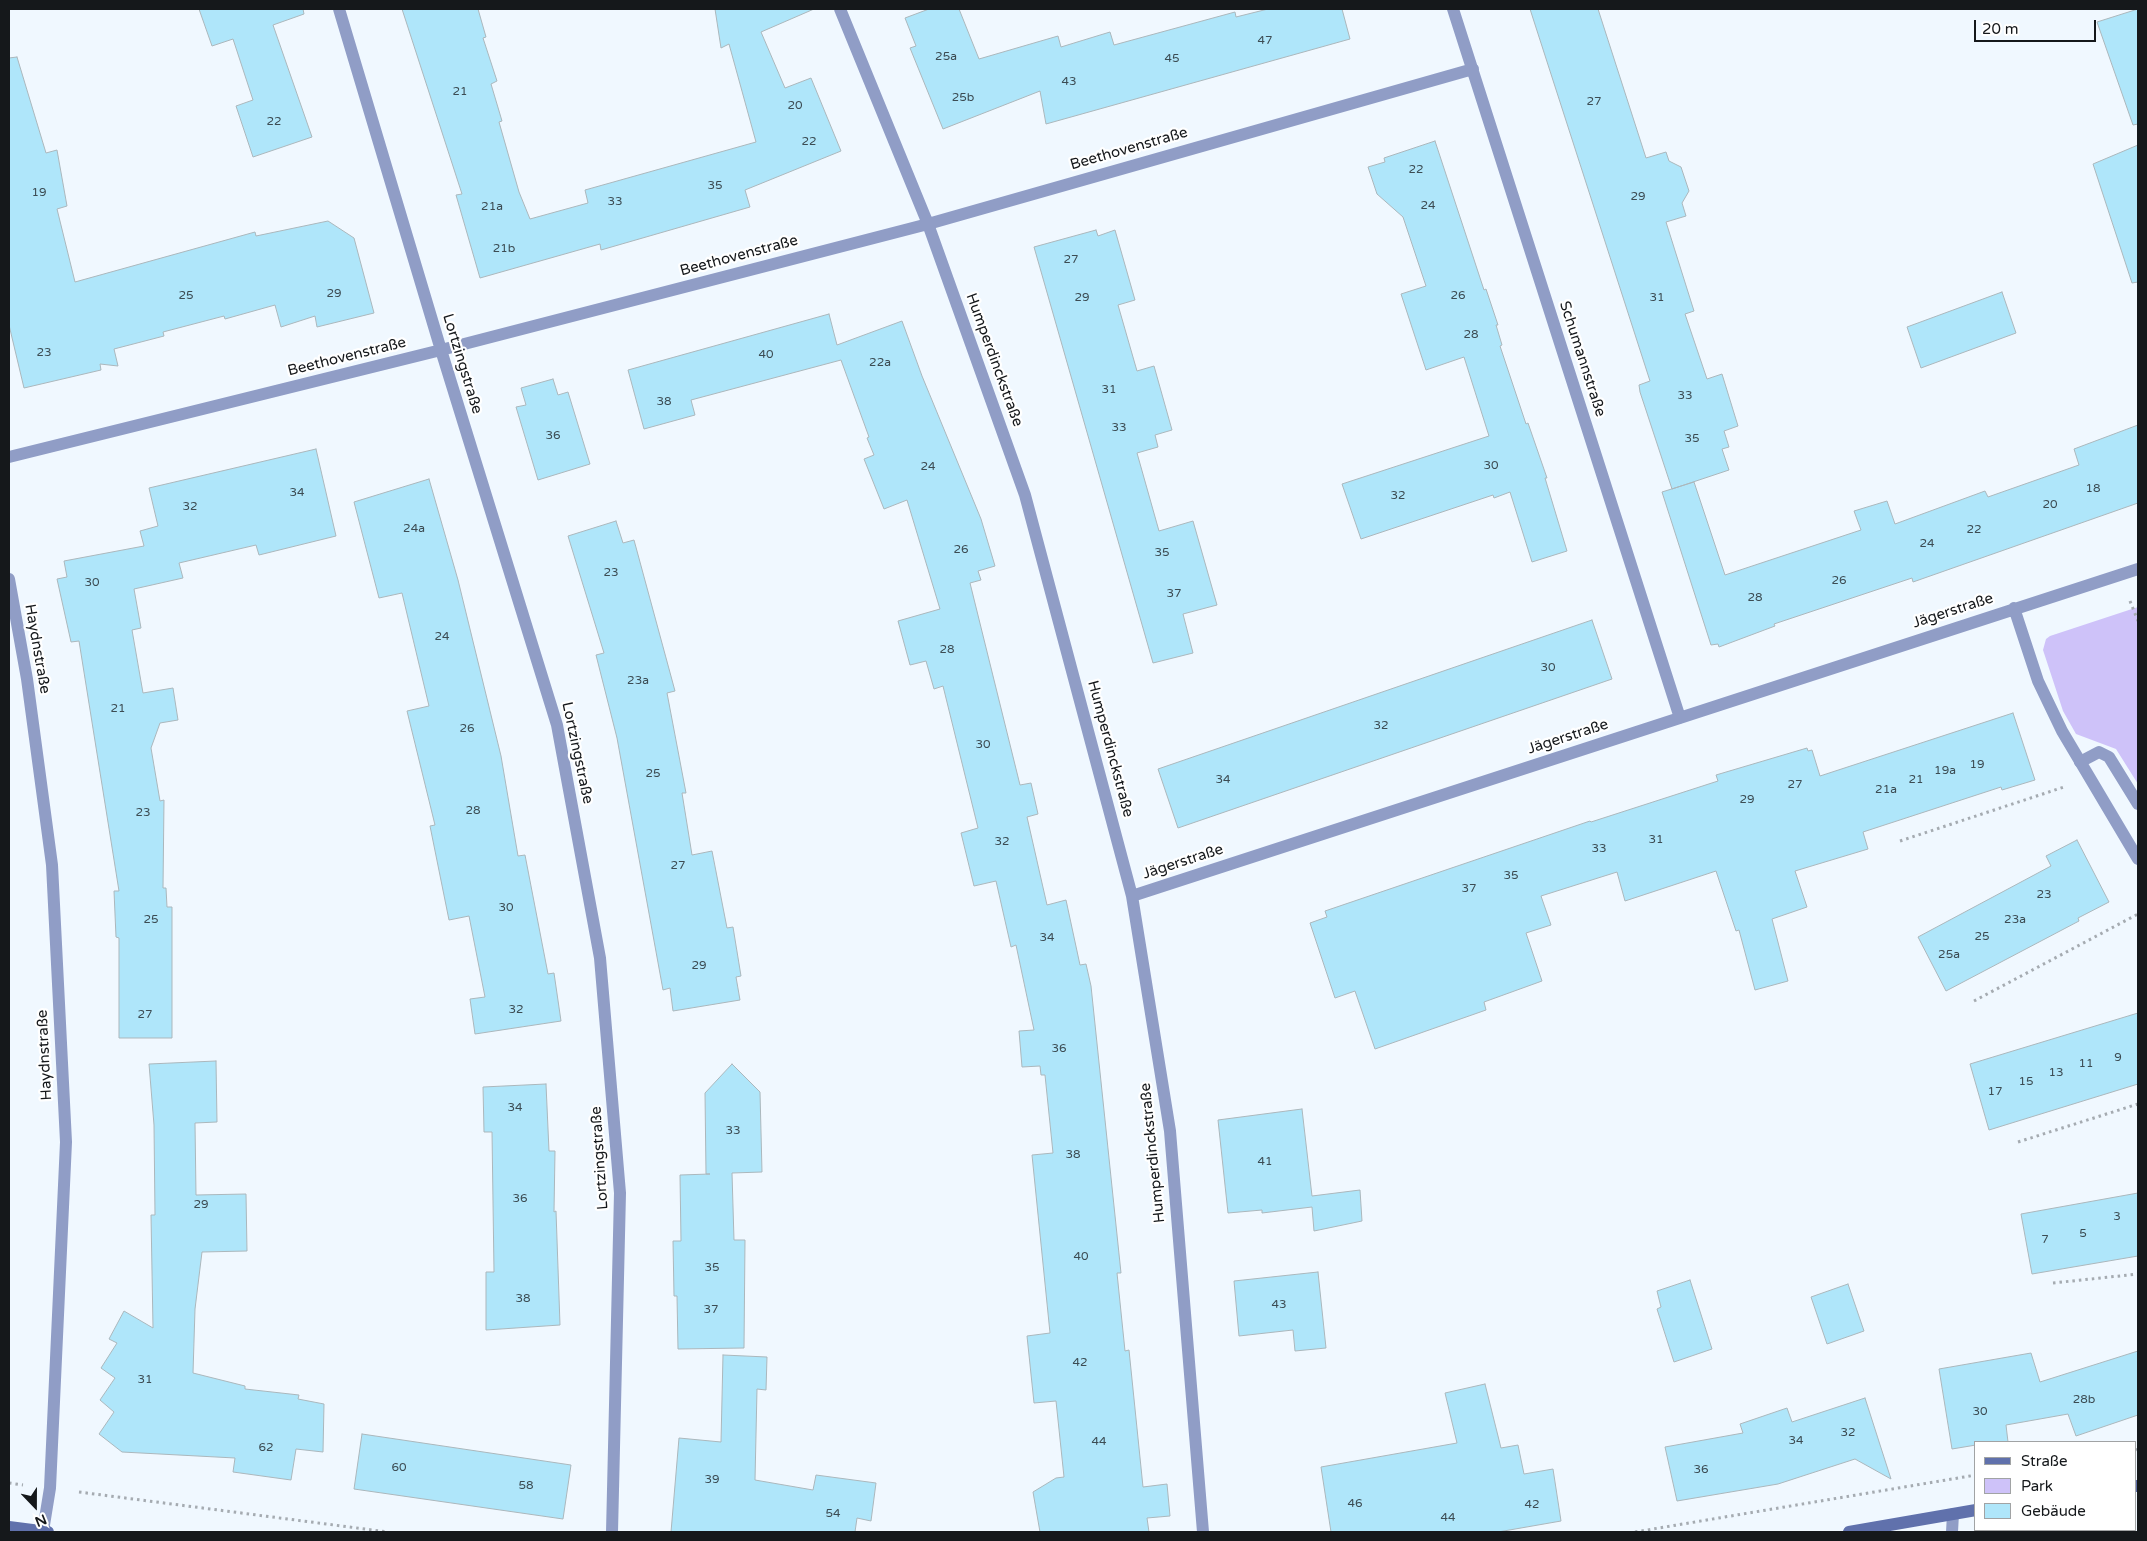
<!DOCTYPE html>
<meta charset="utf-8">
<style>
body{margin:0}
#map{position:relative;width:2147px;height:1541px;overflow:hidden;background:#f0f8ff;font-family:"Varela Round",sans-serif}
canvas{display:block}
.frame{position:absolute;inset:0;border:10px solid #15181b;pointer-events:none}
.legend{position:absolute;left:1974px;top:1441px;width:162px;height:90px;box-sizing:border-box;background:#fff;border:1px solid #a1a3a4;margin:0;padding:6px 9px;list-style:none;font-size:15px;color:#15181b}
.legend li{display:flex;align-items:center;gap:10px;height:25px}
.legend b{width:25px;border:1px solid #a1a3a4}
.north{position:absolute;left:10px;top:1481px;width:50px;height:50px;-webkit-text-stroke:4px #fff;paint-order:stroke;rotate:158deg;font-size:14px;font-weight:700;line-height:20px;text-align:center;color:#15181b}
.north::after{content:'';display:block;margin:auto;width:18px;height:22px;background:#15181b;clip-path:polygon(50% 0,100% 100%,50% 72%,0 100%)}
.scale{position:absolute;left:1974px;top:20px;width:122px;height:22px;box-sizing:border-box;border:2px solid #15181b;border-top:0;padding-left:6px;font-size:15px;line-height:18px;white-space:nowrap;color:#15181b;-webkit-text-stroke:4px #fff;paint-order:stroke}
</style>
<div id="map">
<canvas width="2147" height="1541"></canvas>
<div class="frame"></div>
<ul class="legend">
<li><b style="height:6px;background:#6071ac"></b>Straße</li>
<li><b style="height:14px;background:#cec2f9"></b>Park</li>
<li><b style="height:14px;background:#afe6fa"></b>Gebäude</li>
</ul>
<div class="north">N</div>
<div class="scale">20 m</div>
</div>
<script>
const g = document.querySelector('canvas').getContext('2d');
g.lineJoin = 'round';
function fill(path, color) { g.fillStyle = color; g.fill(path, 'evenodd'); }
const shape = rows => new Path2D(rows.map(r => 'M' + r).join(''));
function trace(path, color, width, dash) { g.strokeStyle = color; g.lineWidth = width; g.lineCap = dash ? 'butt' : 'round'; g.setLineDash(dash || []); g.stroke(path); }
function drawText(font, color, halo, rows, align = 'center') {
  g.font = font + ' "Varela Round",sans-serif'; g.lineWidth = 4.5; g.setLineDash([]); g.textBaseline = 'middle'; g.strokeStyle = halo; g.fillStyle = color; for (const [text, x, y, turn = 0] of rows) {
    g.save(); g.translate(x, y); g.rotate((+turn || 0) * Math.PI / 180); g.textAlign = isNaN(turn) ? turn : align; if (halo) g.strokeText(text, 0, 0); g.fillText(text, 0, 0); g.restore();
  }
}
const green = shape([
 [2138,607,2138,784,2116,749,2076,734,2063,711,2043,650,2046,639,2050,636]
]);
const building = shape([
 [199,9,303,9,304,14,273,25,312,137,253,157,236,106,253,100,233,39,212,46,199,9],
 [402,9,478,9,486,37,483,38,497,81,491,84,502,121,499,122,519,192,530,219,588,203,585,190,756,142,729,44,721,48,715,9,814,9,761,32,785,88,811,78,841,151,745,190,750,207,601,250,600,244,480,278,456,195,462,194,402,9],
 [929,9,959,9,979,59,1058,36,1061,47,1110,32,1114,45,1235,12,1236,17,1268,9,1342,9,1350,39,1046,124,1040,91,943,129,910,48,916,46,905,18,929,9],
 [1530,9,1598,9,1646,158,1666,152,1669,161,1681,167,1689,191,1682,203,1686,216,1666,222,1694,311,1685,314,1707,379,1722,374,1738,426,1724,431,1729,447,1722,449,1729,470,1672,489,1640,392,1639,385,1650,381,1530,9],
 [2138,9,2138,124,2133,125,2097,22,2138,9],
 [17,57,46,153,57,150,67,206,57,209,75,282,255,232,256,236,328,221,354,238,374,313,317,327,315,316,281,327,275,305,225,319,224,316,163,332,164,336,114,349,118,366,100,364,101,370,24,388,9,325,9,58,17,57],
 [1435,141,1484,290,1486,289,1498,325,1496,325,1502,345,1500,346,1526,424,1528,423,1547,478,1545,478,1567,551,1532,562,1510,492,1494,498,1493,495,1361,539,1342,484,1489,436,1464,357,1426,370,1401,294,1426,286,1403,217,1377,194,1368,167,1385,162,1384,158,1435,141],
 [2138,145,2138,282,2132,283,2093,164,2138,145],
 [1096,230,1098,236,1115,230,1135,300,1118,305,1137,371,1154,366,1172,430,1155,435,1158,447,1137,453,1159,531,1193,521,1217,605,1183,614,1193,653,1153,663,1034,247,1096,230],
 [2002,292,2016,333,1921,368,1907,327,2002,292],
 [829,314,837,345,902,321,922,376,981,519,995,566,978,571,981,580,970,583,1020,785,1031,783,1038,814,1027,817,1047,905,1066,900,1080,965,1086,964,1091,986,1121,1273,1117,1273,1125,1351,1129,1350,1143,1487,1167,1484,1170,1516,1147,1518,1149,1532,1040,1532,1033,1492,1056,1478,1064,1477,1056,1401,1034,1403,1027,1336,1050,1333,1032,1155,1053,1153,1045,1075,1041,1075,1040,1066,1022,1067,1019,1031,1034,1030,1016,945,1011,947,996,881,974,886,961,833,978,828,943,686,934,689,926,661,910,665,898,621,940,609,907,500,884,509,864,459,874,455,867,438,869,437,841,360,691,400,695,415,644,429,628,370,829,314],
 [553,379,558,395,568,392,590,464,538,480,516,407,526,405,521,388,553,379],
 [2138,425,2138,503,1913,582,1912,578,1774,624,1775,626,1719,647,1718,644,1711,645,1662,492,1694,482,1725,575,1861,530,1854,511,1887,501,1895,524,1985,491,1988,497,2079,465,2074,449,2138,425],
 [316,449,336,536,259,555,256,545,179,563,183,578,134,589,141,628,132,630,143,693,173,688,178,720,160,723,151,748,160,801,164,800,163,888,166,888,167,907,172,907,172,1038,119,1038,119,938,116,937,114,891,119,891,79,641,71,642,57,579,67,577,64,561,144,546,140,531,158,526,149,488,316,449],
 [429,479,458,580,501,756,518,856,525,855,548,974,554,973,561,1021,475,1034,470,999,485,997,469,916,449,920,430,826,435,825,407,711,429,706,402,593,379,598,354,502,429,479],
 [616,521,623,543,634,540,675,691,667,693,686,793,682,793,692,855,712,851,727,928,733,927,741,976,736,977,740,1000,673,1011,670,988,663,990,617,738,596,655,604,653,568,536,616,521],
 [1592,620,1612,679,1178,828,1158,769,1592,620],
 [2013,713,2035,780,2002,790,2001,787,1863,832,1868,849,1795,871,1807,907,1772,919,1788,981,1755,990,1739,930,1736,931,1716,871,1625,901,1617,872,1541,896,1551,925,1526,933,1542,981,1484,1002,1486,1010,1375,1049,1355,991,1335,998,1310,923,1327,917,1325,911,1590,821,1591,822,1718,781,1716,775,1807,748,1808,751,1812,750,1820,776,2013,713],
 [2077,840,2109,902,2078,918,2079,921,1946,991,1918,937,2051,866,2046,856,2077,840],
 [2138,1013,2138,1084,1989,1130,1970,1064,2138,1013],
 [216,1061,217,1122,195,1123,196,1195,246,1194,247,1251,202,1252,195,1309,193,1373,245,1386,245,1389,299,1395,298,1399,324,1404,323,1452,296,1449,291,1480,233,1472,235,1458,122,1452,99,1434,114,1412,100,1400,115,1378,101,1368,117,1343,109,1339,124,1311,153,1328,151,1215,155,1215,154,1125,149,1064,216,1061],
 [732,1064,760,1092,762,1172,732,1173,734,1240,745,1240,744,1348,678,1349,677,1296,674,1296,673,1241,681,1241,680,1175,710,1174,706,1174,705,1093,732,1064],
 [546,1084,549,1151,555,1151,554,1212,556,1211,560,1325,486,1330,486,1272,494,1272,492,1132,484,1132,483,1087,546,1084],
 [1302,1109,1312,1196,1360,1190,1362,1221,1314,1231,1312,1207,1262,1213,1262,1210,1228,1213,1218,1120,1302,1109],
 [2138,1193,2138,1256,2032,1274,2021,1214,2138,1193],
 [1318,1272,1326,1348,1295,1351,1293,1330,1239,1336,1234,1281,1318,1272],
 [1690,1280,1712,1349,1674,1362,1657,1309,1661,1307,1657,1291,1690,1280],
 [1848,1284,1864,1331,1827,1344,1811,1297,1848,1284],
 [2138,1351,2138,1415,2076,1436,2068,1414,2006,1425,2008,1442,1976,1442,1976,1445,1952,1449,1939,1369,2031,1353,2040,1382,2138,1351],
 [723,1355,767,1357,766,1390,757,1389,755,1480,813,1490,816,1475,876,1483,871,1521,857,1518,855,1532,671,1532,679,1438,721,1442,723,1355],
 [1485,1384,1501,1448,1518,1445,1524,1474,1553,1469,1561,1521,1498,1532,1331,1532,1321,1467,1457,1443,1445,1393,1485,1384],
 [1865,1398,1891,1479,1855,1459,1778,1484,1677,1501,1665,1447,1743,1433,1740,1424,1787,1408,1792,1422,1865,1398],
 [362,1434,571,1465,563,1519,354,1489,362,1434]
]);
const path = shape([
 [2130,601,2138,621],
 [1900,841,2064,787],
 [1974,1001,2138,914],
 [2018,1142,2138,1104],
 [2053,1283,2138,1274],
 [2136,1450,2138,1449],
 [9,1483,23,1485],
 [79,1492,388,1532],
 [1635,1532,1976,1475]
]);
const lane = shape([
 [2080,762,2099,752,2109,757,2138,804]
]);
const street = shape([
 [339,9,441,350,557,725,600,958,620,1193,612,1532],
 [840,9,928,224,1025,495,1132,896,1170,1131,1203,1532],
 [1453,9,1680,718],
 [9,457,441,350,928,224,1473,69],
 [9,579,27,679,52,865,66,1142,50,1488,43,1531],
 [2014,608,2038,681,2062,731,2138,859],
 [1132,896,2138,569],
 [1952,1532,1953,1514]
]);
const secondary = shape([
 [2136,1486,2138,1486],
 [9,1527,48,1532],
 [1849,1532,1976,1510]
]);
const numberNames = [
 ["47",1265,41],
 ["25a",946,57],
 ["45",1172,59],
 ["43",1069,82],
 ["21",460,92],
 ["25b",963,98],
 ["27",1594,102],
 ["20",795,106],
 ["22",274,122],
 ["22",809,142],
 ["22",1416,170],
 ["35",715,186],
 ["19",39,193],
 ["29",1638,197],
 ["33",615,202],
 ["24",1428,206],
 ["21a",492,207],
 ["21b",504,249],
 ["27",1071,260],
 ["29",334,294],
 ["25",186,296],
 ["26",1458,296],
 ["29",1082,298],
 ["31",1657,298],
 ["28",1471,335],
 ["23",44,353],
 ["40",766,355],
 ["22a",880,363],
 ["31",1109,390],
 ["33",1685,396],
 ["38",664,402],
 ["33",1119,428],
 ["36",553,436],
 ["35",1692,439],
 ["30",1491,466],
 ["24",928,467],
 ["18",2093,489],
 ["34",297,493],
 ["32",1398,496],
 ["20",2050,505],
 ["32",190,507],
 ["24a",414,529],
 ["22",1974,530],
 ["24",1927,544],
 ["26",961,550],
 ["35",1162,553],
 ["23",611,573],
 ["26",1839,581],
 ["30",92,583],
 ["37",1174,594],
 ["28",1755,598],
 ["24",442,637],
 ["28",947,650],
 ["30",1548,668],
 ["23a",638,681],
 ["21",118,709],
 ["32",1381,726],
 ["26",467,729],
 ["30",983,745],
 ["19",1977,765],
 ["19a",1945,771],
 ["25",653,774],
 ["34",1223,780],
 ["21",1916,780],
 ["27",1795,785],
 ["21a",1886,790],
 ["29",1747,800],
 ["28",473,811],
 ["23",143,813],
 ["31",1656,840],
 ["32",1002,842],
 ["33",1599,849],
 ["27",678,866],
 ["35",1511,876],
 ["37",1469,889],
 ["23",2044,895],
 ["30",506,908],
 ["25",151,920],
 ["23a",2015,920],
 ["25",1982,937],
 ["34",1047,938],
 ["25a",1949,955],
 ["29",699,966],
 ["32",516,1010],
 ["27",145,1015],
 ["36",1059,1049],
 ["9",2118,1058],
 ["11",2086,1064],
 ["13",2056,1073],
 ["15",2026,1082],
 ["17",1995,1092],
 ["34",515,1108],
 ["33",733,1131],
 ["38",1073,1155],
 ["41",1265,1162],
 ["36",520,1199],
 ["29",201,1205],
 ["3",2117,1217],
 ["5",2083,1234],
 ["7",2045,1240],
 ["40",1081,1257],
 ["35",712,1268],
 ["38",523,1299],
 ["43",1279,1305],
 ["37",711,1310],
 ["42",1080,1363],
 ["31",145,1380],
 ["28b",2084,1400],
 ["30",1980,1412],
 ["32",1848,1433],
 ["34",1796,1441],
 ["44",1099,1442],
 ["62",266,1448],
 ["60",399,1468],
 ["36",1701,1470],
 ["39",712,1480],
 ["58",526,1486],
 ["46",1355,1504],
 ["42",1532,1505],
 ["54",833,1514],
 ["44",1448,1518]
];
const streetNames = [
 ["Beethovenstraße",1129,149,-16],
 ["Beethovenstraße",739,256,-15],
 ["Beethovenstraße",347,357,-14],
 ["Schumannstraße",1582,359,72],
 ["Humperdinckstraße",994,360,70],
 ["Lortzingstraße",462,364,73],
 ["Jägerstraße",1953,611,-18],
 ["Haydnstraße",37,649,80],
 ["Jägerstraße",1568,737,-18],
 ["Humperdinckstraße",1110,749,75],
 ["Lortzingstraße",577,753,78],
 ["Jägerstraße",1183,862,-18],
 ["Haydnstraße",45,1055,-93],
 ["Humperdinckstraße",1153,1153,-96],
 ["Lortzingstraße",600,1158,-94]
];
fill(green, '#cec2f9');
fill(building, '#afe6fa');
trace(building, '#abb7bc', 1);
trace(path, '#a5abb1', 3, [2.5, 4]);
trace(lane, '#909dc6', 12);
trace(street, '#909dc6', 12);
trace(secondary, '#6071ac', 12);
drawText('12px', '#3c4c53', null, numberNames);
drawText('15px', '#15181b', '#fff', streetNames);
</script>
